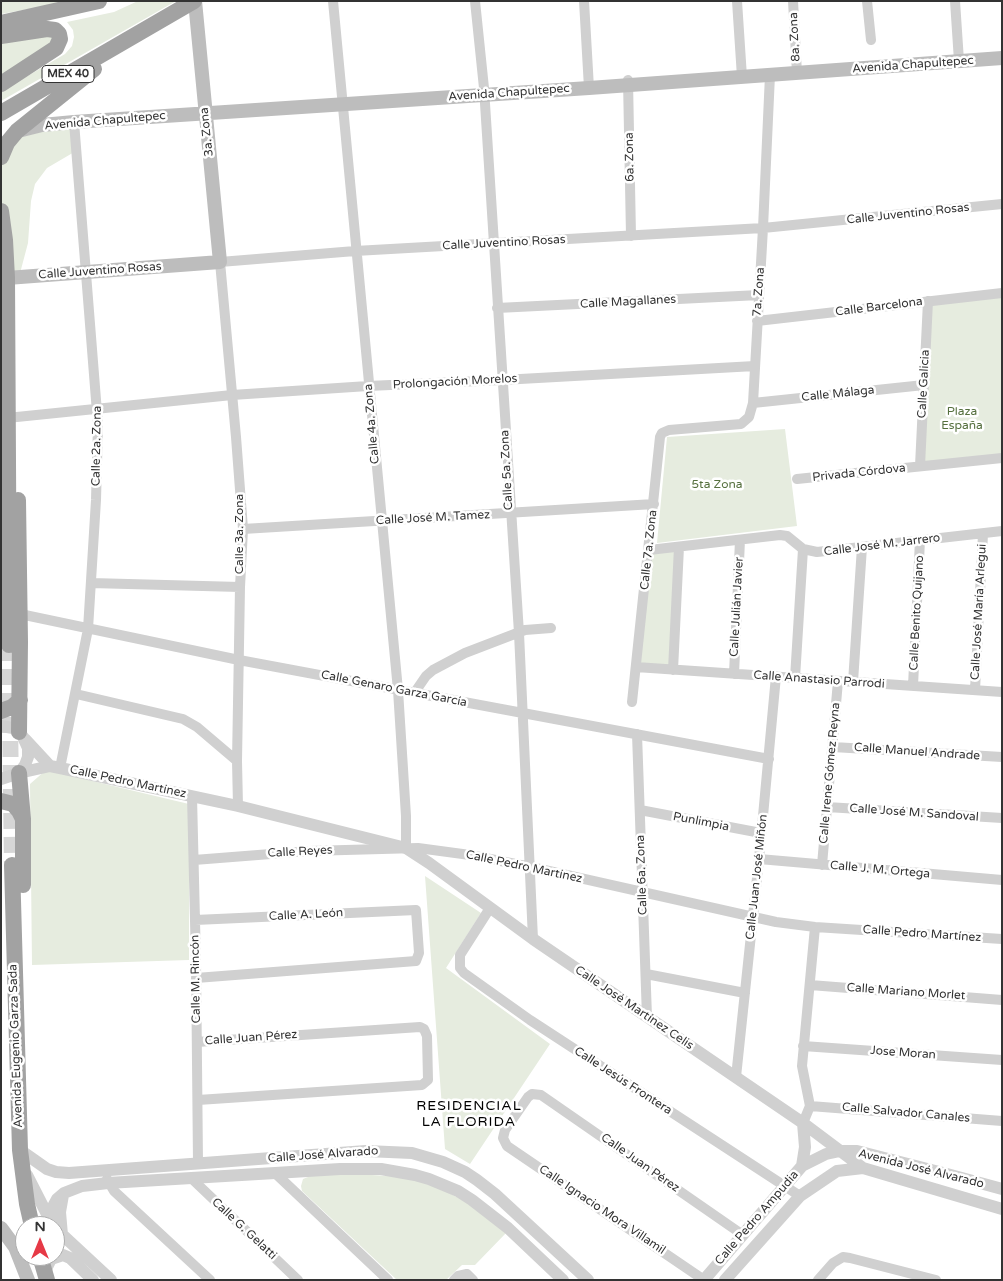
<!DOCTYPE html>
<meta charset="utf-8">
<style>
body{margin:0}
#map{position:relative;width:1003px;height:1281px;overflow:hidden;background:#fff;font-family:"Varela Round",sans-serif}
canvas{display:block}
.frame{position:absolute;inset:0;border:2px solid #333;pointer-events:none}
.north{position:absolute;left:15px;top:1216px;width:50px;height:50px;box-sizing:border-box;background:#fff;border:1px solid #adadad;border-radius:50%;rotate:0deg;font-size:14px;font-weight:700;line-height:20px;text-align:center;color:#333}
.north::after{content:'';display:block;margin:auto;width:18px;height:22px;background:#e63946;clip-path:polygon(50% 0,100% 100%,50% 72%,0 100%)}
</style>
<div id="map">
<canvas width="1003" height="1281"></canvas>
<div class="frame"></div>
<div class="north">N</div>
</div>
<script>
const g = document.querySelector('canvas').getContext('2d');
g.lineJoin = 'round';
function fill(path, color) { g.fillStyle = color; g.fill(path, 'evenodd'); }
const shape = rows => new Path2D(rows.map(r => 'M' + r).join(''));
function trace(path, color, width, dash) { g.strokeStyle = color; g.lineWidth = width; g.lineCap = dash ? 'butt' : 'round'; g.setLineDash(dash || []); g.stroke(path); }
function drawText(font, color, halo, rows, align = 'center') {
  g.font = font + ' "Varela Round",sans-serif'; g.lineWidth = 5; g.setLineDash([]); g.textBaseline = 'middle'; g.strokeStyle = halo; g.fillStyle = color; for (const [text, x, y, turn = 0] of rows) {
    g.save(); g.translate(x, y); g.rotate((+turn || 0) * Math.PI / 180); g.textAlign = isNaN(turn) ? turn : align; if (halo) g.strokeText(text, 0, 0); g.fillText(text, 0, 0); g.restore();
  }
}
const green = shape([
 [1,1,74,1,1,14],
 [138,1,176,1,1,101,2,91,65,54,72,46,74,37,73,30,67,22,114,12],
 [49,34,53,37,53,42,1,75,1,44],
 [74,122,76,151,47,168,35,184,31,201,28,243,19,277,7,278,1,210,1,157,17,131],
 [1002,293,1002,458,920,466,928,301],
 [785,429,797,526,657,543,667,437],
 [679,547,673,670,636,667,649,550],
 [46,770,189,804,189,960,32,965,30,784],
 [425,876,481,913,446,968,550,1044,470,1164,445,1149],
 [335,1173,390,1176,414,1180,439,1188,465,1201,507,1232,475,1265,462,1265,446,1280,397,1280,302,1191,301,1186,303,1179,313,1175]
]);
const trunkTunnel = shape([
 [9,645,12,865]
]);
const minor = shape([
 [333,1,398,690,406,816,406,848],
 [475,1,484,88,519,633,533,939],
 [584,1,589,88],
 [737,1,742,77],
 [793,1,797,73],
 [867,1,871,40],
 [955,1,959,61],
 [628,80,631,236],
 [497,308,759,295],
 [757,321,1002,293],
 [753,403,924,385],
 [7,418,232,395,368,386,502,380,755,366],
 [920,466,928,301],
 [797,479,1002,458],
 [243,529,654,504],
 [649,550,780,535,787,536,803,549,817,552,1002,531],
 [91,583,240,587],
 [20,614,239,660,769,759],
 [636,667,1002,692],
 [673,670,679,547],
 [734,674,740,540],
 [795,678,803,549],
 [853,682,862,547],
 [913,686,920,540],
 [975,690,983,534],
 [415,692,426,676,433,670,465,653,525,630,551,628],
 [76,694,183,719,197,727,237,761],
 [632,702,660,437,662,433,669,430,741,424,749,417,753,403,763,228,770,75],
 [637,734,647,1017],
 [833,747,1002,757],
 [60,768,88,629,96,500,98,425,74,122],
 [192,796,196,962,198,1163],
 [238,806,237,761,240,587,243,529,236,437,220,262,355,251,763,228,1002,204],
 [827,807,1002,818],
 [640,810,761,833],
 [759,859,1002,880],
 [194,860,309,851,418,848,470,855,531,867,776,922,815,927,1002,939],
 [822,865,838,681],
 [490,908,460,955,460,968,464,973,530,1020,800,1196],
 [195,920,416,910,419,953,416,961,196,978],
 [646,974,745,993],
 [810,985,1002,1000],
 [197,1042,420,1027,424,1029,427,1036,428,1080,422,1085,198,1100],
 [803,1046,1002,1060],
 [736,1077,759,859,776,676],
 [810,1106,1002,1121],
 [803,1123,810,1106,802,1066,815,927],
 [275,1173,388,1280],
 [191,1178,298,1280],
 [107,1179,114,1191,210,1280],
 [454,1280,458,1276,467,1274,473,1280],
 [704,1280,507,1146,503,1138,505,1130,528,1097,532,1094,541,1095,743,1235],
 [818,1280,833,1263,843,1257,850,1258,936,1280]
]);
const tertiary = shape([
 [1,726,13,728,19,732,23,737,28,748,28,757,25,765,19,773,1,779],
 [25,739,50,766],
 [19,773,50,766,60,768,238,806,406,848,429,863,533,939,803,1123,863,1168],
 [20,1150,47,1169,56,1172,69,1173,366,1151,412,1153,443,1162,465,1172,477,1180,495,1194,588,1280],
 [802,1166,805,1147,803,1123],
 [27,1175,51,1222],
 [47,1226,50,1212,57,1199,64,1193,82,1186,108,1183,275,1173,340,1169,381,1169,415,1175,429,1179,458,1191,472,1200,508,1228,563,1280],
 [55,1228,111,1280],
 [62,1235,60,1212,63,1195],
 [45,1275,47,1267,51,1259,63,1255,70,1258,93,1280],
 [704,1280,802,1166,826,1154,840,1151,857,1151,947,1174,1002,1189],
 [725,1280,800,1196,837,1171,863,1168,1002,1209]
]);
const secondary = shape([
 [18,131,42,125,74,122,589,88,1002,58],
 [7,278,220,262,195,1],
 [1,1228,15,1247,28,1280]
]);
const trunk = shape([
 [1,23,99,1],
 [1,36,47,29,55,30,59,34,60,39,56,48,1,84],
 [1,113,194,1],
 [1,157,7,143,17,131,94,69],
 [1,211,5,240,7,278,9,645],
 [18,500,20,642,19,732],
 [1,711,12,707,20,700],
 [19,773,23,819,23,885],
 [1,801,13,804,19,811,23,819],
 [12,865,20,1150,27,1204,32,1226],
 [40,1256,47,1280]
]);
const shields = [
 [68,74,52]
];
const shieldNames = [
 ["MEX 40",68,74]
];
const streetNames = [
 ["8a. Zona",795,37,-93],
 ["Avenida Chapultepec",913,65,-4],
 ["Avenida Chapultepec",509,93,-4],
 ["Avenida Chapultepec",105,121,-5],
 ["3a. Zona",207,132,-96],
 ["6a. Zona",630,157,-91],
 ["Calle Juventino Rosas",908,214,-6],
 ["Calle Juventino Rosas",504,243,-3],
 ["Calle Juventino Rosas",100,271,-4],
 ["7a. Zona",759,292,-86],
 ["Calle Magallanes",628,302,-3],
 ["Calle Barcelona",879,307,-7],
 ["Prolongación Morelos",455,382,-3],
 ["Calle Galicia",924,384,-87],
 ["Calle Málaga",838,394,-6],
 ["Calle 4a. Zona",372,424,-95],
 ["Calle 2a. Zona",97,446,-89],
 ["Calle 5a. Zona",507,470,-93],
 ["Privada Córdova",859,473,-6],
 ["Calle José M. Tamez",433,518,-3],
 ["Calle 3a. Zona",240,534,-90],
 ["Calle José M. Jarrero",882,545,-7],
 ["Calle 7a. Zona",649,550,-84],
 ["Calle Julián Javier",737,607,-87],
 ["Calle José María Arlegui",979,612,-87],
 ["Calle Benito Quijano",917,613,-87],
 ["Calle Anastasio Parrodi",819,680,4],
 ["Calle Genaro Garza García",394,689,11],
 ["Calle Manuel Andrade",917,752,4],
 ["Calle Irene Gómez Reyna",830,773,-85],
 ["Calle Pedro Martínez",128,782,12],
 ["Calle José M. Sandoval",914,813,4],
 ["Punlimpia",701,822,11],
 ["Calle Reyes",300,852,-3],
 ["Calle Pedro Martínez",524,867,12],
 ["Calle J. M. Ortega",880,870,5],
 ["Calle 6a. Zona",642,875,-92],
 ["Calle Juan José Miñón",757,877,-84],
 ["Calle A. León",306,915,-3],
 ["Calle Pedro Martínez",922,934,4],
 ["Calle M. Rincón",196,979,-91],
 ["Calle Mariano Morlet",906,992,4],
 ["Calle José Martínez Celis",634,1008,34],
 ["Calle Juan Pérez",251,1038,-4],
 ["Avenida Eugenio Garza Sada",16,1046,-92],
 ["Jose Moran",903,1053,4],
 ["Calle Jesús Frontera",623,1081,33],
 ["Calle Salvador Canales",906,1113,5],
 ["Calle José Alvarado",323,1155,-4],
 ["Calle Juan Pérez",640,1163,35],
 ["Avenida José Alvarado",921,1169,14],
 ["Calle Ignacio Mora Villamil",602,1210,34],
 ["Calle Pedro Ampudia",757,1218,-49],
 ["Calle G. Gelatti",244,1229,43]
];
const parkNames = [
 ["Plaza",962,412],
 ["España",962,426],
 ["5ta Zona",717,485]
];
const neighbourhoodNames = [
 ["RESIDENCIAL",469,1106],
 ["LA FLORIDA",469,1122]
];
fill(green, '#e6ecdf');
trace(trunkTunnel, '#d6d6d6', 16, [16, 8]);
trace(minor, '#d0d0d0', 10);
trace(tertiary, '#d0d0d0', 12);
trace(secondary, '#bdbdbd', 14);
trace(trunk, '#a2a2a2', 16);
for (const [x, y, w] of shields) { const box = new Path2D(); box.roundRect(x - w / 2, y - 8.5, w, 17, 4); g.fillStyle = '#fff'; g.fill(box); trace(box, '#333', 1); }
drawText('bold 11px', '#333', null, shieldNames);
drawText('12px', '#333', '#fff', streetNames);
drawText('12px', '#56703f', '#fff', parkNames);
g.letterSpacing = '1px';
drawText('14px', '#000', '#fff', neighbourhoodNames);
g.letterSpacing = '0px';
</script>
